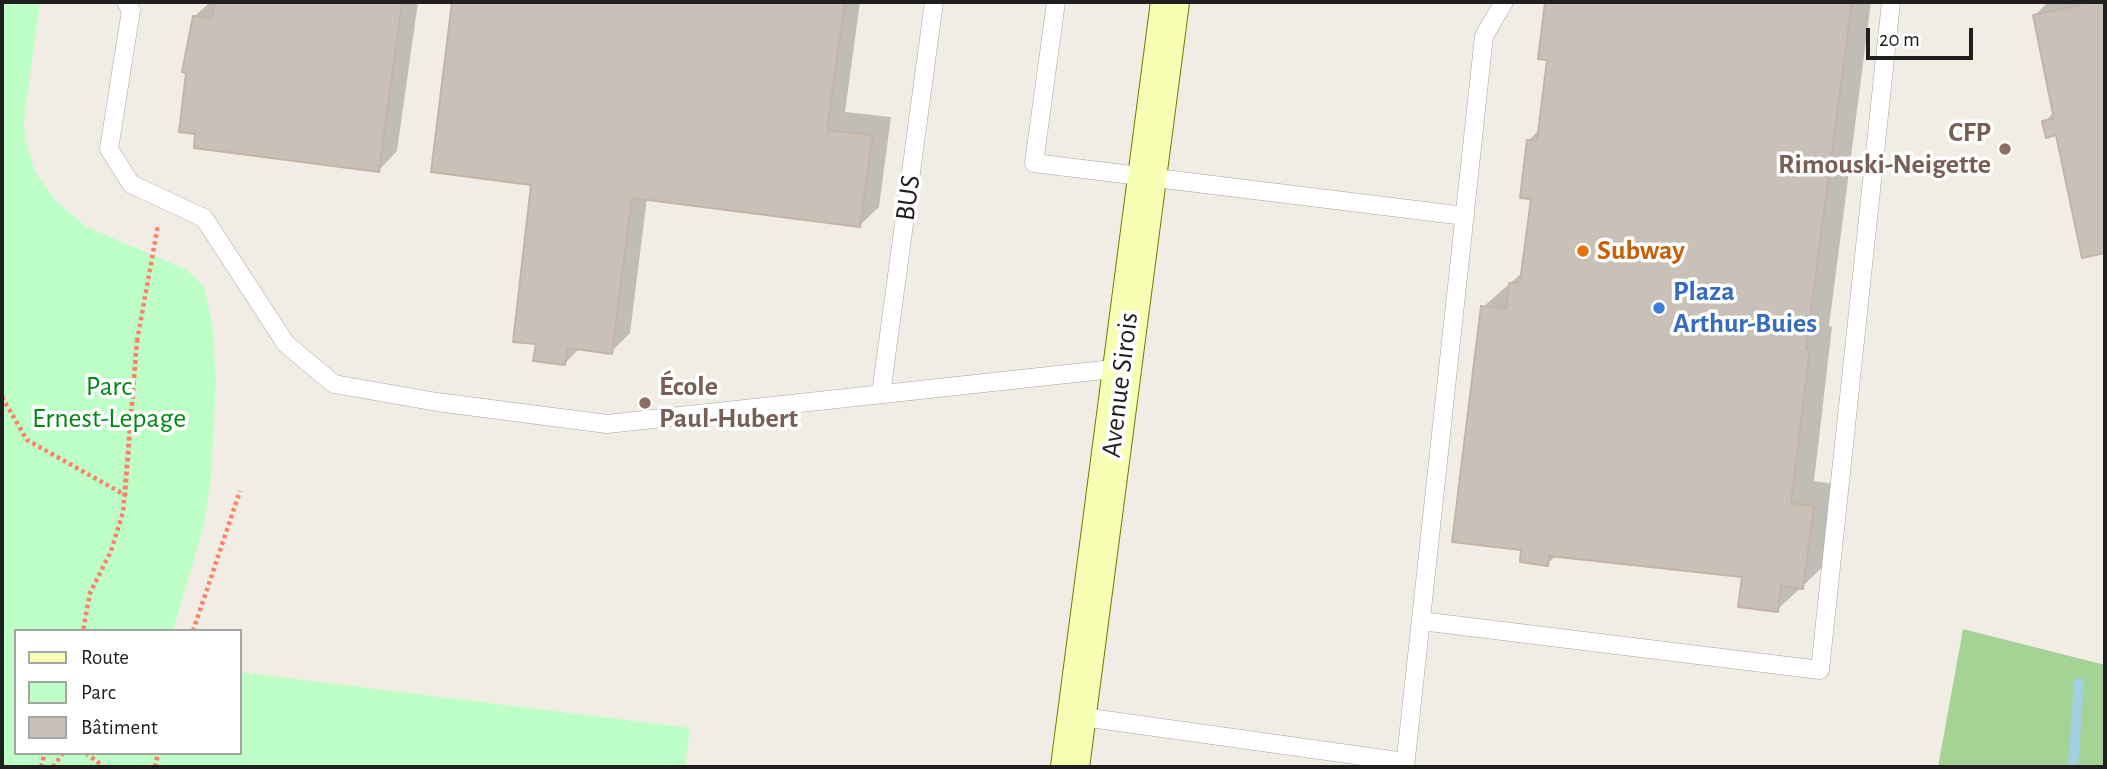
<!DOCTYPE html>
<meta charset="utf-8">
<style>
body{margin:0}
#map{position:relative;width:2107px;height:769px;overflow:hidden;background:#f1ede4;font-family:"Alegreya Sans",sans-serif}
canvas{display:block}
.frame{position:absolute;inset:0;border:4px solid #1f1f1f;pointer-events:none}
.legend{position:absolute;left:14px;top:629px;width:228px;height:126px;box-sizing:border-box;background:#fff;border:2px solid #a5a5a5;margin:0;padding:9px 12px;list-style:none;font-size:21px;color:#1f1f1f}
.legend li{display:flex;align-items:center;gap:14px;height:35px}
.legend b{width:35px;border:2px solid #a5a5a5}
.scale{position:absolute;left:1866px;top:28px;width:107px;height:32px;box-sizing:border-box;border:4px solid #1f1f1f;border-top:0;padding-left:9px;font-size:21px;line-height:24px;white-space:nowrap;color:#1f1f1f;-webkit-text-stroke:5px #fff;paint-order:stroke}
</style>
<div id="map">
<canvas width="2107" height="769"></canvas>
<div class="frame"></div>
<ul class="legend">
<li><b style="height:9px;background:#f7ffb4"></b>Route</li>
<li><b style="height:19px;background:#befec7"></b>Parc</li>
<li><b style="height:19px;background:#c9c0b7"></b>Bâtiment</li>
</ul>
<div class="scale">20 m</div>
</div>
<script>
const g = document.querySelector('canvas').getContext('2d');
g.lineJoin = 'round';
function fill(path, color) { g.fillStyle = color; g.fill(path, 'evenodd'); }
const shape = rows => new Path2D(rows.map(r => 'M' + r).join(''));
function trace(path, color, width, dash) { g.strokeStyle = color; g.lineWidth = width; g.lineCap = dash ? 'butt' : 'round'; g.setLineDash(dash || []); g.stroke(path); }
function drawText(font, color, halo, rows, align = 'center') {
  g.font = font + ' "Alegreya Sans",sans-serif'; g.lineWidth = 7; g.setLineDash([]); g.textBaseline = 'middle'; g.strokeStyle = halo; g.fillStyle = color; for (const [text, x, y, turn = 0] of rows) {
    g.save(); g.translate(x, y); g.rotate((+turn || 0) * Math.PI / 180); g.textAlign = isNaN(turn) ? turn : align; if (halo) g.strokeText(text, 0, 0); g.fillText(text, 0, 0); g.restore();
  }
}
const forest = shape([
 [1963,629,2105,665,2105,767,1938,767]
]);
const park = shape([
 [2,2,40,2,24,121,25,139,35,172,57,202,87,227,185,269,204,286,213,328,216,382,211,479,203,529,173,631,16,631,16,753,240,753,240,672,690,728,685,767,2,767]
]);
const shadow = shape([
 [210,2,418,2,397,151,379,170,180,130,189,37,193,32,195,16],
 [454,2,860,2,845,112,891,117,879,207,860,225,647,198,630,333,611,352,580,348,565,363,538,342,533,183,433,171],
 [1547,2,1871,2,1829,326,1832,327,1814,481,1836,484,1826,564,1777,610,1744,576,1557,555,1547,564,1523,548,1483,307,1523,272,1533,197,1528,141,1540,129,1548,59,1540,58],
 [2048,2,2105,2,2105,251,2083,256,2058,133,2044,122,2054,112,2035,15]
]);
const stream = shape([
 [2073,767,2079,683]
]);
const building = shape([
 [214,2,402,2,379,172,194,148,195,134,179,132,186,73,182,72,193,16,212,18,214,2],
 [452,2,845,2,827,130,873,135,860,227,632,198,612,354,568,348,565,365,533,361,536,344,513,342,531,185,431,172,452,2],
 [1545,2,1852,2,1806,349,1810,349,1791,503,1814,506,1803,589,1781,586,1778,612,1738,607,1742,577,1549,556,1548,566,1520,562,1521,550,1452,542,1481,306,1506,309,1509,283,1520,282,1531,199,1520,198,1527,140,1537,141,1547,60,1538,59,1545,2],
 [2080,2,2105,2,2105,253,2082,258,2056,135,2046,138,2042,121,2054,119,2033,15,2080,5,2080,2]
]);
const path = shape([
 [137,341,158,225],
 [2,397,27,440,125,495,137,341,123,512,111,551,90,593,83,631],
 [193,631,240,491],
 [86,753,104,767],
 [41,767,45,753],
 [53,767,63,753],
 [155,767,158,753]
]);
const lane = shape([
 [126,2,131,10,109,149,131,184,204,218,286,344,334,384,437,402,607,424,1122,368],
 [1056,2,1034,163,1465,216],
 [881,394,934,2],
 [1421,621,1820,670,1891,2],
 [1076,716,1405,762],
 [1405,767,1484,36,1504,2]
]);
const secondary = shape([
 [1070,767,1170,2]
]);
const markers = [
 [2005,149,7,"#8d6e63"],
 [1583,251,7,"#e8710a"],
 [1659,308,7,"#3f7fe0"],
 [645,403,7,"#8d6e63"]
];
const educationNames = [
 ["CFP",1991,133],
 ["Rimouski-Neigette",1991,165],
 ["École",659,387,"left"],
 ["Paul-Hubert",659,419,"left"]
];
const streetNames = [
 ["BUS",908,198,-82],
 ["Avenue Sirois",1120,385,-83]
];
const foodNames = [
 ["Subway",1597,251]
];
const shopNames = [
 ["Plaza",1673,292],
 ["Arthur-Buies",1673,324]
];
const parkNames = [
 ["Parc",109,387],
 ["Ernest-Lepage",109,419]
];
fill(forest, '#a5d396');
fill(park, '#befec7');
fill(shadow, '#0003');
trace(stream, '#a1d0e2', 10);
fill(building, '#c9c0b7');
trace(building, '#c4b4a5', 2);
trace(lane, '#a6a6a6', 19);
trace(secondary, '#687c00', 40);
trace(path, '#ff7f67', 4.5, [3.5, 3.5]);
trace(lane, '#fff', 18);
trace(secondary, '#f7ffb4', 38);
for (const [x, y, r, color] of markers) { const dot = new Path2D(); dot.arc(x, y, r, 0, 2 * Math.PI); g.fillStyle = color; g.fill(dot); trace(dot, '#fff', 2.5); }
drawText('bold 28px', '#785e54', '#fff', educationNames, 'right');
drawText('28px', '#1f1f1f', '#fff', streetNames);
drawText('bold 28px', '#c56008', '#fff', foodNames, 'left');
drawText('bold 28px', '#366cbe', '#fff', shopNames, 'left');
drawText('28px', '#028814', '#fff', parkNames);
</script>
